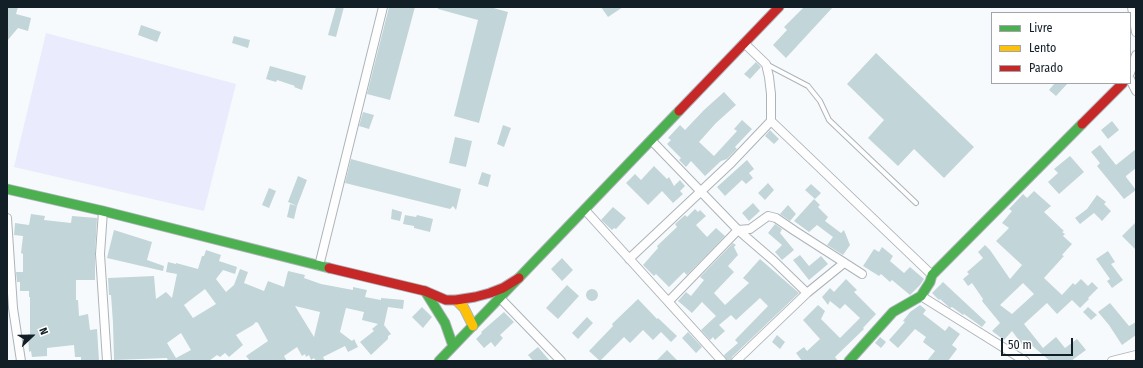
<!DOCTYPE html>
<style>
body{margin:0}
#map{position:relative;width:1143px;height:368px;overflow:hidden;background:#f7fafc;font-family:"Fira Sans Condensed",sans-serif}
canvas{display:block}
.frame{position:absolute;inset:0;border:8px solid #131f27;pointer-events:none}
.legend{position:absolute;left:991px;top:12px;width:140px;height:72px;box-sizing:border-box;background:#fff;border:1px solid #a1a5a9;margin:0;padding:5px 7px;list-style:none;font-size:12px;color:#131f27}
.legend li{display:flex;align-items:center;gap:8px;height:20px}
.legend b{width:20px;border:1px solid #a1a5a9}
.north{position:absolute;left:12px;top:316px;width:40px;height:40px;-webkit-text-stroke:3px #fff;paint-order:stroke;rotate:68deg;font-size:11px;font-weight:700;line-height:16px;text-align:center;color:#131f27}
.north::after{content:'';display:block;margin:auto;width:14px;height:18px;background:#131f27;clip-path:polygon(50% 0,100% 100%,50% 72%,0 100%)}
.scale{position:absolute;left:1001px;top:338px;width:72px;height:18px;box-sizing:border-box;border:2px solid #131f27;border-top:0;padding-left:5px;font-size:12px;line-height:14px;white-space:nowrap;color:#131f27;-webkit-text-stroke:3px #fff;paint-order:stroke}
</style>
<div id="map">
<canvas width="1143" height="368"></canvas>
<div class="frame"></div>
<ul class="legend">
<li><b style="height:5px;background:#4caf50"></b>Livre</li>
<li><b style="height:5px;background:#ffc107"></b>Lento</li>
<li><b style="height:5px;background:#c62828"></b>Parado</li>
</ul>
<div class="north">N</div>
<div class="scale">50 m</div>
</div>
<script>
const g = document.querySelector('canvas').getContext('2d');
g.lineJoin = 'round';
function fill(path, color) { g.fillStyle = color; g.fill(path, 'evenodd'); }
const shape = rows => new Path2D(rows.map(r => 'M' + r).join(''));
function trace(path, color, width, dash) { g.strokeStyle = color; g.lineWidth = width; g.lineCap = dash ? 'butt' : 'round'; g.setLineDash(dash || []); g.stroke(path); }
const green = shape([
 [46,33,236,84,204,211,14,167]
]);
const building = shape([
 [7,7,18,7,16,14,31,18,28,31,18,28,7,41],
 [336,7,344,7,336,37,328,35],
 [389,7,415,7,390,100,367,94],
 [438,7,490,7,508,12,479,123,454,116,478,20,438,9],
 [601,7,623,7,608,17],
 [804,7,833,7,786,58,773,45,787,30,784,27],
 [141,25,161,32,157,42,138,35],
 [234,36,250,40,248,48,232,43],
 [876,53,974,147,944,178,914,149,898,166,868,138,884,120,847,84],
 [756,62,761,67,750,79,744,74],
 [270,66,306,76,302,90,294,87,295,86,277,80,276,82,266,79],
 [1055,83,1068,83,1056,96,1049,90],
 [724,92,736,105,716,123,699,142,714,156,737,131,734,129,742,120,752,129,735,147,737,149,727,159,721,161,705,176,691,161,686,167,679,160,681,158,667,144,671,140,668,138,680,125,685,130,704,110],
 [363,112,374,115,369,129,359,126],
 [1112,121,1119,130,1108,139,1101,130],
 [503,125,511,128,504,147,497,144],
 [770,130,779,139,774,144,765,136],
 [455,137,472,141,466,167,449,163],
 [1100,145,1116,165,1136,149,1136,168,1126,176,1126,177,1136,190,1124,199,1097,166,1100,163,1091,152],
 [1070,156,1084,172,1059,194,1048,182,1058,173,1054,169],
 [351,159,461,189,456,210,453,206,450,209,345,183],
 [747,160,754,169,749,173,753,178,746,184,742,180,725,196,717,187],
 [654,166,667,179,669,177,674,186,680,180,685,186,680,191,683,194,673,203,662,191,648,205,626,183,635,174,641,180],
 [482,172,491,175,488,187,478,184],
 [298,176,307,180,297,206,288,202],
 [768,183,774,190,765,200,758,193],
 [811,184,821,193,815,199,805,190],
 [269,188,276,191,269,208,262,205],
 [1034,191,1051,206,1044,212,1064,231,1062,232,1065,234,1063,236,1072,244,1062,255,1064,256,1044,278,1062,295,1073,283,1075,285,1081,279,1088,286,1092,282,1098,288,1088,298,1089,299,1080,308,1072,300,1057,314,1047,303,1024,324,1043,348,1056,337,1065,348,1077,339,1086,350,1071,361,1050,361,1029,343,1024,347,1012,331,1004,340,992,331,1000,323,982,301,983,299,972,283,968,286,963,279,969,274,967,272,983,258,978,252,985,245,990,250,1010,279,1022,265,996,241,1009,228,1002,223,1012,211,1009,209,1023,194,1027,198],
 [1023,283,1034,294,1012,314,1000,305],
 [1097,195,1106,202,1104,204,1111,211,1102,221,1094,213,1080,224,1075,218,1087,209],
 [814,199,820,205,818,207,828,217,825,221,841,233,844,230,850,245,843,255,827,245,833,237,817,225,809,232,794,221],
 [753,203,760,211,749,221,742,213],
 [290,204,297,206,294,219,287,217],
 [788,205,796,214,790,221,780,214],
 [613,207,626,218,616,229,614,228,612,230,601,220],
 [392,209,402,212,400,221,391,219],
 [695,209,698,212,700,210,706,216,696,225,707,237,716,228,725,236,687,275,684,272,669,287,656,274,654,276,643,265,658,248,657,246,677,227,675,224,685,215,687,217],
 [31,214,45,216,44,220,71,223,72,216,97,218,95,254,95,280,76,280,76,300,78,300,79,316,88,314,90,330,97,329,99,361,81,361,81,357,75,357,74,345,47,348,47,356,32,357,31,351,29,352,28,334,30,334,30,297,29,297,29,291,20,291,20,282,17,282,16,272,23,272,23,254,21,253,23,236,14,235,15,223,29,225],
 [405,215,416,217,417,215,433,219,430,232,414,228,414,226,403,224],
 [1136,222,1136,250,1122,236],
 [775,224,782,229,780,233,794,250,782,260,775,252,782,245,768,233],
 [114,230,152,242,147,260,164,266,163,271,107,258],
 [733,243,736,245,734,247,738,255,728,266,734,272,714,293,725,305,749,283,743,278,760,259,799,293,732,357,731,361,727,361,724,355,738,343,735,340,768,306,760,298,736,320,731,315,719,325,725,331,715,340,713,337,710,340,701,330,716,316,702,302,692,313,678,301,686,292,691,296,704,280,700,277],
 [882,247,893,256,890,261,904,273,910,267,924,279,920,285,910,295,892,280,890,282,881,274,879,276,863,266,874,249,879,252],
 [206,250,221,255,219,261,237,267,235,274,223,270,216,279,226,292,234,285,240,269,248,272,244,283,264,291,268,281,284,287,288,271,305,275,304,278,321,284,353,290,353,287,367,290,365,297,381,300,381,298,404,300,403,309,388,307,384,325,391,334,388,336,388,339,371,355,360,342,374,331,372,329,378,324,362,320,364,312,346,308,340,332,352,341,354,339,358,347,348,352,345,346,323,357,325,361,316,361,314,358,311,360,309,355,306,357,305,354,302,356,297,347,284,356,287,361,250,361,246,356,268,341,258,323,256,322,253,325,236,335,243,345,229,357,225,353,220,357,217,355,209,361,168,361,167,358,114,360,113,323,111,295,109,295,108,278,154,276,156,299,166,292,172,298,177,274,166,272,168,262,176,264,176,263,198,269,202,256,204,256],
 [205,289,216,304,193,318,184,305],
 [295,306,320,312,314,337],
 [181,333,191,350,176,358,167,343],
 [1108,251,1115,262,1111,264,1123,280,1112,288,1107,281,1110,279,1096,259],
 [800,255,809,266,821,256,828,264,809,280,793,260],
 [562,258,573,270,562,281,551,269],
 [846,279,857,290,854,292,876,314,863,328,864,329,835,357,838,361,802,361,796,353,804,347,807,351,820,339,803,320,818,305,825,311,821,319,840,338,860,318,845,304,840,309,830,301,828,305,822,297,830,288,834,292],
 [943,282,986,322,982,327,964,314,963,315,952,307,950,308,940,299,939,300,932,293],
 [567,285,579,296,558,319,546,308],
 '586 295a6 6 0 1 1 12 0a6 6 0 1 1-12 0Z',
 [638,299,657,319,658,318,677,336,671,342,661,332,653,340,643,330,630,343,624,337,600,361,589,351,613,326,612,324],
 [1110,303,1129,326,1136,322,1136,335,1122,345,1109,325,1098,312],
 [920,305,926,310,923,314,945,331,949,326,960,334,952,345,957,349,948,361,927,361,935,351,923,342,926,337,915,329,898,348,889,340,905,322,903,321,910,312],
 [422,307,432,317,423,328,412,317],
 [1088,307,1097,315,1091,320,1083,312],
 [504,312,514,322,500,335,503,338,495,347,491,342,484,348,476,339,482,333,481,332],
 [587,317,593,323,578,339,572,333],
 [688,332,702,347,696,353,682,338],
 [777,335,785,342,780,349,772,342],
 [880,337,886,342,881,348,875,343],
 [538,347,550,361,533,361,528,355],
 [667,350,678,361,656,361]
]);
const lane = shape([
 [766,64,808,86,820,101,829,120,916,203]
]);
const street = shape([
 [1132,7,1136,32],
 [1130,73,1136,55],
 [1130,79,1136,91],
 [771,121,932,275],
 [651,140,738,230,774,261,807,293],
 [585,210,722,361],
 [103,211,100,254,107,361],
 [7,218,13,308,21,361],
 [629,259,731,163,771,121,771,94,769,77,766,64,744,43],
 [319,266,383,7],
 [921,296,1025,361],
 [500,298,561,361],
 [669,301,738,230,750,229,768,216,776,218,795,231,862,274],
 [736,361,807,293,844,263],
 [1112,361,1136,355]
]);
const fast = shape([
 [7,189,103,211,329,268],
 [425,291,445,323,453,346],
 [439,361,679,111],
 [849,361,893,312,921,296,930,282,932,275,1082,124]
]);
const slow = shape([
 [456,300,464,308,473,326]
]);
const jam = shape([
 [679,111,779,7],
 [1082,124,1123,83],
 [329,268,425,291,446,300,456,300,475,297,490,293,503,288,519,278]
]);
fill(green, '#eaebfd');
fill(building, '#c2d5d9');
trace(lane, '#adb4b9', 6);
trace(street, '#adb4b9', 10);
trace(fast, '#adb4b9', 11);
trace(slow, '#adb4b9', 11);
trace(jam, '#adb4b9', 11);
trace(lane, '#fefeff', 4);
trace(street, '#fefeff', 8);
trace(fast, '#4caf50', 9);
trace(slow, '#ffc107', 9);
trace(jam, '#c62828', 9);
</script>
